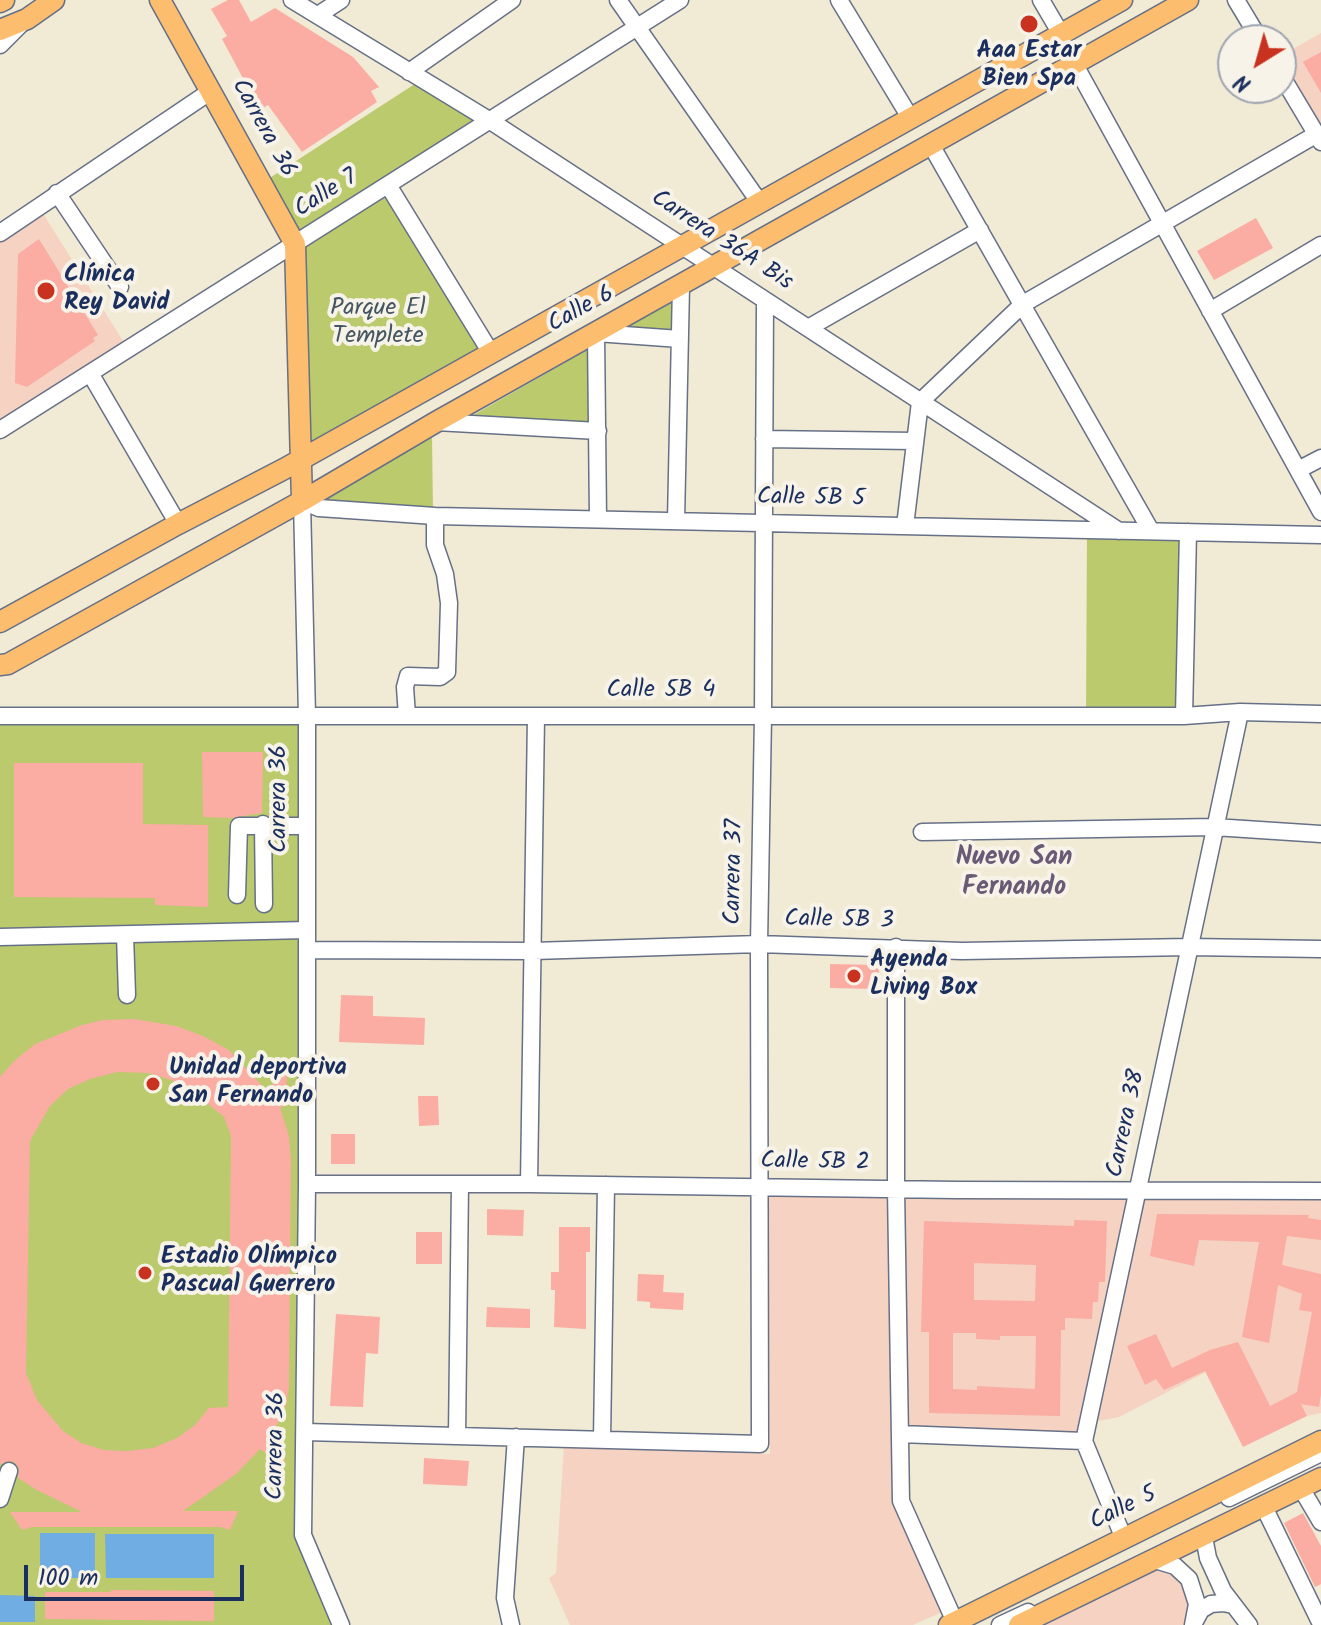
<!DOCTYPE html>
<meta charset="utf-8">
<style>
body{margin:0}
#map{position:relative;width:1321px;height:1625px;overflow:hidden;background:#f1ead4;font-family:Kalam,sans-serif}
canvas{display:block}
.north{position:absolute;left:1217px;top:24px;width:80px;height:80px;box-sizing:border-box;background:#f7f3e8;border:2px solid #9fa5b1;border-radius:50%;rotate:217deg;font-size:22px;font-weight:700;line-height:32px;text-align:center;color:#1b2f5e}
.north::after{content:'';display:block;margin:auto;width:28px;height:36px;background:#c8321e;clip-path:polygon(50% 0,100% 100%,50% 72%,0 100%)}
.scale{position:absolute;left:24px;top:1565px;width:220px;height:36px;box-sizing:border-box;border:4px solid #1b2f5e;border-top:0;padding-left:10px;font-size:24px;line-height:28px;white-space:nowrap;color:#1b2f5e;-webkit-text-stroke:6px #f7f3e8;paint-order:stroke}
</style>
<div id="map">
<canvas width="1321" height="1625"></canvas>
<div class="north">N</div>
<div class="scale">100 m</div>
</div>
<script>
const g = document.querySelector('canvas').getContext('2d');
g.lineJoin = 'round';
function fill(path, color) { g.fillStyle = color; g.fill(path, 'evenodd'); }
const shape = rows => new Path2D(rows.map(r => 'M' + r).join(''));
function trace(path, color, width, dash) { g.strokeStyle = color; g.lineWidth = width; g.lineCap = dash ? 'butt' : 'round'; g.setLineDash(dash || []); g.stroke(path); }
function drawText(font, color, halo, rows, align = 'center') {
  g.font = font + ' Kalam,sans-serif'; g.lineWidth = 8; g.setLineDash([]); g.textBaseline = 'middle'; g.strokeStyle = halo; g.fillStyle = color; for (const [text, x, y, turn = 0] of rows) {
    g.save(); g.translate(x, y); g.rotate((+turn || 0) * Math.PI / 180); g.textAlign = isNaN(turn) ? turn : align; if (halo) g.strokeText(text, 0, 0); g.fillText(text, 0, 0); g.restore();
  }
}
const built = shape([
 [1321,33,1321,142,1281,75,1281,56],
 [39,207,128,349,0,430,0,233],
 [896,1189,1321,1191,1321,1413,1307,1416,1295,1393,1270,1406,1206,1372,1119,1417,1088,1423,1084,1441,900,1434],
 [768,1194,890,1197,893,1502,942,1612,913,1625,570,1625,549,1578,556,1573,564,1446,770,1454],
 [1155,1560,1181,1570,1193,1625,1019,1625]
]);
const green = shape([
 [421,80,489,120,388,185,491,353,301,459,295,244,262,183],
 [680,297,678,337,619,330],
 [589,349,595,429,470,417],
 [432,437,433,513,328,504,327,496],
 [1087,530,1188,532,1184,716,1086,716],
 [0,716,307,716,303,1535,341,1625,0,1625]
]);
const water = shape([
 [40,1533,95,1533,95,1578,40,1578],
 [105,1534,214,1534,214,1578,106,1578],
 [0,1595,35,1596,35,1622,0,1622]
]);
const building = shape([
 [228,0,239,0,251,22,275,8,353,57,379,87,371,91,377,102,302,152,268,105,260,110,222,39,227,36,211,9],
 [1321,52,1321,93,1303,62],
 [1256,218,1273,248,1214,280,1197,251],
 [39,239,98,335,93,338,95,341,27,387,15,383,18,254],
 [202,752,263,752,262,813,232,818,203,817],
 [14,763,143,763,143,824,208,825,208,907,155,905,155,898,14,897],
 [830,964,879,965,878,989,830,988],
 [341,995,373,996,373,1016,425,1018,424,1045,339,1042],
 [134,1019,176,1026,203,1036,229,1050,266,1090,287,1073,286,1105,280,1108,289,1136,291,1160,289,1386,286,1405,275,1429,282,1434,285,1466,260,1449,236,1474,183,1511,238,1511,230,1530,220,1527,32,1527,22,1530,10,1512,82,1512,37,1490,18,1478,19,1468,13,1461,0,1464,0,1077,13,1062,35,1044,82,1025,103,1020],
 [117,1072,149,1073,171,1080,190,1089,224,1117,231,1136,228,1407,209,1408,195,1425,177,1438,153,1448,127,1451,104,1450,81,1443,63,1431,37,1400,26,1373,30,1141,50,1106,68,1089,90,1079],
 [418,1096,438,1096,439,1125,419,1126],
 [331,1134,355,1134,355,1164,331,1164],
 [487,1209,524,1210,523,1236,487,1235],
 [1157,1214,1309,1215,1308,1218,1321,1220,1321,1240,1287,1236,1282,1265,1321,1274,1321,1394,1319,1407,1301,1404,1307,1416,1243,1447,1205,1371,1164,1390,1156,1379,1145,1385,1127,1346,1156,1334,1172,1368,1210,1350,1238,1342,1270,1406,1297,1392,1312,1312,1299,1310,1302,1294,1278,1285,1269,1343,1242,1337,1259,1242,1199,1240,1194,1266,1150,1256],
 [1074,1220,1107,1221,1105,1282,1099,1282,1098,1302,1093,1302,1092,1319,1065,1318,1065,1330,1061,1330,1060,1416,929,1413,929,1332,921,1332,924,1221,1074,1226],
 [974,1263,1036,1265,1035,1301,974,1300],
 [953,1333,976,1333,976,1339,1000,1340,1000,1336,1036,1336,1035,1389,977,1386,977,1390,953,1389],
 [559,1227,590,1227,590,1252,586,1252,586,1329,554,1327,555,1290,551,1290,551,1272,559,1272],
 [416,1232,442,1232,442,1264,416,1264],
 [638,1274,664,1275,663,1292,684,1293,683,1310,650,1308,650,1302,637,1301],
 [487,1307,530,1309,530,1328,486,1327],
 [336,1314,380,1317,378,1354,366,1353,363,1407,330,1406],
 [424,1458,469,1461,467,1486,423,1484],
 [1303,1513,1321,1546,1321,1584,1315,1587,1284,1523],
 [111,1590,214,1591,214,1621,45,1619,45,1592,111,1592]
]);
const minor = shape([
 [292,0,489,120,1119,531],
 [618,0,760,203],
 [839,0,911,119],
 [1041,0,1061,34],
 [1236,0,1260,40],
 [318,15,341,0],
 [0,45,20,25],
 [1074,63,1321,512],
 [409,72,512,0],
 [1281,75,1321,142],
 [931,145,1151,531],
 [388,185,491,353],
 [57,193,120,287],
 [0,233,211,91],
 [1210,311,1321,245],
 [808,328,980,230],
 [90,373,178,524],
 [436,422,598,431],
 [0,430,680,0],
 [764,439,915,441],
 [1298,470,1321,458],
 [598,519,596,333,680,339],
 [676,521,681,286],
 [905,526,920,402,1023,304,1317,134],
 [0,716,1184,716,1240,712,1321,714],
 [407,716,405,687,408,676,440,677,447,672,449,603,445,574,435,545,435,516],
 [1184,716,1188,532],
 [263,824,264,904],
 [922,832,1214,827,1321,834],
 [237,895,239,826,306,826],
 [125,935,127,995],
 [0,937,307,930],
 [896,947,896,1189,901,1501,955,1622],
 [307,950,533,951,759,944,962,951,1189,947,1321,949],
 [307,1184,529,1184,956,1190,1321,1191],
 [529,1184,536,716],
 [305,1432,760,1444,759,944,763,716,765,300],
 [900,1434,1084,1441],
 [457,1436,460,1184],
 [602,1440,606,1185],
 [1301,1488,1321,1522],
 [1229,1498,1321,1453],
 [0,1499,9,1471],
 [1264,1507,1321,1624],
 [1204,1537,1208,1558,1223,1591,1249,1625],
 [1124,1539,1084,1441,1240,712],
 [1155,1560,1175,1566,1189,1579,1197,1604,1193,1625],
 [1195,1621,1201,1610,1211,1604,1223,1603,1233,1605],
 [341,1625,303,1535,307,1184,307,716,302,501,319,508,435,516,1321,535],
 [511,1625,505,1598,516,1437],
 [1000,1625,1028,1612]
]);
const major = shape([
 [160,0,295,244,302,501],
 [0,2,4,0],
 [0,30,27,19,54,0],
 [0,622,178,524,284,469,1122,0],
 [0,665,8,664,302,501,436,422,1188,0],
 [949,1625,1321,1441],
 [1019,1625,1321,1478]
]);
const markers = [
 [1029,24,10,"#c8321e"],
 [46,291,10,"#c8321e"],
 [854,976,8,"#c8321e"],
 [153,1084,8,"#c8321e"],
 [145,1273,8,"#c8321e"]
];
const poiNames = [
 ["Aaa Estar",1029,53,"center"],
 ["Bien Spa",1029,81,"center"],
 ["Clínica",64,277],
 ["Rey David",64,305],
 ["Ayenda",870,962],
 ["Living Box",870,990],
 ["Unidad deportiva",169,1070],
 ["San Fernando",169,1098],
 ["Estadio Olímpico",161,1259],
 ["Pascual Guerrero",161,1287]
];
const streetNames = [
 ["Carrera 36",262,129,61],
 ["Calle 7",327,195,-32],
 ["Carrera 36A Bis",721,242,33],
 ["Calle 6",582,311,-29],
 ["Calle 5B 5",811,500,1],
 ["Calle 5B 4",661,692],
 ["Carrera 36",281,799,-90],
 ["Carrera 37",736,872,-89],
 ["Calle 5B 3",839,922,1],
 ["Carrera 38",1128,1124,-78],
 ["Calle 5B 2",815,1164,1],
 ["Carrera 36",278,1446,-89],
 ["Calle 5",1124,1510,-26]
];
const parkNames = [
 ["Parque El",378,310],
 ["Templete",378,338]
];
const neighbourhoodNames = [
 ["Nuevo San",1014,860],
 ["Fernando",1014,890]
];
fill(built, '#f5d2c2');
fill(green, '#bbca6c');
fill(water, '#6fade2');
fill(building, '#fbaca3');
trace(minor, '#667087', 19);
trace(major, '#667087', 23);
trace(minor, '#fff', 16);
trace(major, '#fcbd6e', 20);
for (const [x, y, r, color] of markers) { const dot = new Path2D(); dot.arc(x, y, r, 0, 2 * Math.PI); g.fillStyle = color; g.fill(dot); trace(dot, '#f7f3e8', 3); }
drawText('bold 24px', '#1b2f5e', '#f7f3e8', poiNames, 'left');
drawText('24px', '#1b2f5e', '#f7f3e8', streetNames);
drawText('24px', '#435662', '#f7f3e8', parkNames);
drawText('bold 26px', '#695b76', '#f7f3e8', neighbourhoodNames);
</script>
